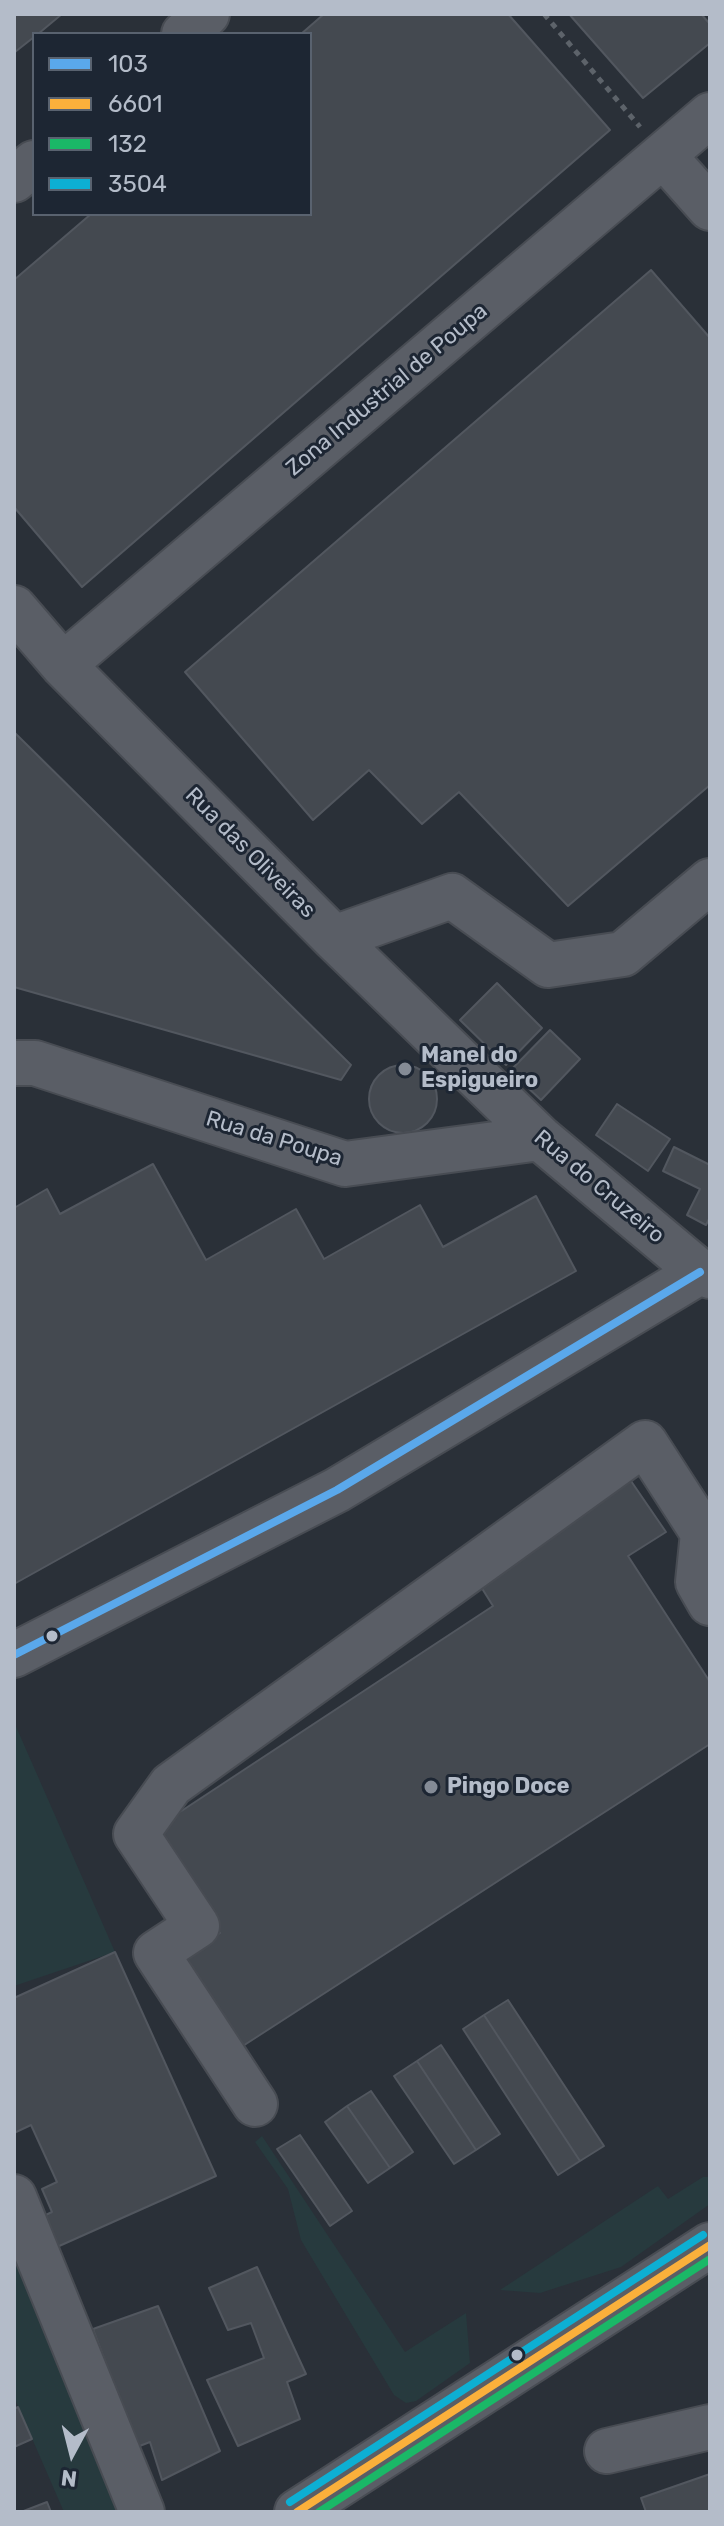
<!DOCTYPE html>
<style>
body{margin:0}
#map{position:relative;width:724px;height:2526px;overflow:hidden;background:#2a3038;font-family:Rubik,sans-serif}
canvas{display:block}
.frame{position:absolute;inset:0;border:16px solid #b4bcc9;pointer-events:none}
.legend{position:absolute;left:32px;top:32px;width:280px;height:184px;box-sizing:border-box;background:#1d2633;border:2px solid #59626f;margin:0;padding:10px 14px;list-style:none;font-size:24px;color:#b4bcc9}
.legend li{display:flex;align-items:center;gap:16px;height:40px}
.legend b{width:40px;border:2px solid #59626f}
.north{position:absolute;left:32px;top:2414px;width:80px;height:80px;-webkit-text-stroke:6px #1d2633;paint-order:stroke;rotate:187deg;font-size:22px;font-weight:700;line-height:32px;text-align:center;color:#b4bcc9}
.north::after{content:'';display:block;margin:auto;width:28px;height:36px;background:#b4bcc9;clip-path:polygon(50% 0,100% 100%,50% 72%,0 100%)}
</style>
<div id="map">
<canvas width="724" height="2526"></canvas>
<div class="frame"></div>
<ul class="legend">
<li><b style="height:10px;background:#5aa8eb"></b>103</li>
<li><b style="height:10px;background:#fbb03b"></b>6601</li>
<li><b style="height:10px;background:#1ab867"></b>132</li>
<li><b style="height:10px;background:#0dafd3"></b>3504</li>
</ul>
<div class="north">N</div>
</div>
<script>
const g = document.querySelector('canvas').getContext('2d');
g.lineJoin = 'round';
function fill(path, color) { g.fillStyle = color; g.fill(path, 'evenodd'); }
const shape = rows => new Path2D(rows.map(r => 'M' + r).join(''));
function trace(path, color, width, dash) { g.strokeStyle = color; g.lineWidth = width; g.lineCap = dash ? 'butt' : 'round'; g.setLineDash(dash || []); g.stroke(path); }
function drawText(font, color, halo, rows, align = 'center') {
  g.font = font + ' Rubik,sans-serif'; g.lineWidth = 6; g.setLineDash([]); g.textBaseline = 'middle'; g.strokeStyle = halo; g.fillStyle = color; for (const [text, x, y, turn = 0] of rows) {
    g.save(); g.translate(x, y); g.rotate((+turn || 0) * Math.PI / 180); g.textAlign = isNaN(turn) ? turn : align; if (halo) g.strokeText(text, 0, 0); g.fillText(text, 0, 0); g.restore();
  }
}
const green = shape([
 [14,1722,115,1952,14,1986],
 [262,2136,405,2352,466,2313,470,2363,416,2401,406,2403,394,2395,301,2240,288,2189,255,2142],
 [703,2177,710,2177,710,2204,621,2267,540,2293,500,2290,658,2186,668,2199],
 [14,2229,130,2512,64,2512,14,2397]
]);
const building = shape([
 [14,14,62,14,38,34,34,34,34,37,15,52,14,14],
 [324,14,508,14,610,130,82,587,14,507,14,280,91,214,310,214,310,34,301,34,324,14],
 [569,14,701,14,710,24,710,43,643,98,569,14],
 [651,270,710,338,710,785,568,906,459,792,422,824,369,770,313,820,185,672,651,270],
 [14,732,351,1065,341,1080,14,987,14,732],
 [497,983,542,1028,506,1065,460,1020,497,983],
 [550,1030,580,1059,541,1100,510,1071,550,1030],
 '369 1099a34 34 0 1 1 68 0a34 34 0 1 1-68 0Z',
 [617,1104,670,1139,648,1171,596,1135,617,1104],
 [674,1147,710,1165,710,1217,706,1225,687,1215,700,1189,663,1171,674,1147],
 [153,1164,206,1260,296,1209,324,1259,420,1205,443,1247,536,1196,576,1271,14,1584,14,1208,47,1189,60,1214,153,1164],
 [631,1481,666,1532,628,1556,710,1682,710,1744,232,2053,170,1965,220,1933,154,1829,493,1606,478,1582,631,1481],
 [115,1952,216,2176,48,2251,35,2220,52,2212,42,2189,57,2182,31,2125,14,2133,14,1998,115,1952],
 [508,2000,604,2146,580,2161,484,2015,508,2000],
 [484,2015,580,2161,558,2175,463,2029,484,2015],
 [441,2045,500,2134,476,2150,417,2061,441,2045],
 [417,2061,476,2150,454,2164,394,2076,417,2061],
 [371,2091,413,2152,390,2168,347,2106,371,2091],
 [347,2106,390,2168,368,2183,325,2122,347,2106],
 [300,2135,352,2211,330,2226,277,2149,300,2135],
 [257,2267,306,2374,287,2382,300,2419,238,2446,207,2380,264,2358,251,2323,228,2330,209,2288,257,2267],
 [158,2306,220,2451,162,2480,150,2442,137,2447,93,2329,158,2306],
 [18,2407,32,2439,14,2447,14,2409,18,2407],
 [710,2474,710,2512,646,2512,641,2498,710,2474],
 [47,2502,51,2512,21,2512,47,2502]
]);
const path = shape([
 [544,14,640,127]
]);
const minor = shape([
 [184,34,207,14],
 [663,155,710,208],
 [14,180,34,163],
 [14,608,63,665,334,938,540,1138,700,1272,710,1276],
 [63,665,710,115],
 [334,938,452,896,548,965,623,954,710,881],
 [14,1063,35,1063,345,1164,540,1138],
 [14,1655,337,1490,700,1272],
 [255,2104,156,1953,197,1926,136,1834,171,1785,645,1443,703,1533,698,1582,710,1603],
 [14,2197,142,2512],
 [607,2451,710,2427],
 [297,2512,710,2245]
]);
const bus1 = shape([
 [14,1655,337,1490,700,1272]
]);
const bus2 = shape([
 [297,2512,710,2245]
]);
const bus3 = shape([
 [319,2512,710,2259]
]);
const bus4 = shape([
 [290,2502,703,2235]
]);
const markers = [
 [405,1069,8,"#848b96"],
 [52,1636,7,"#b4bcc9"],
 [431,1787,8,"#848b96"],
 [517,2355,7,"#b4bcc9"]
];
const streetNames = [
 ["Zona Industrial de Poupa",387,390,-40],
 ["Rua das Oliveiras",250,853,45],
 ["Rua da Poupa",274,1139,17],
 ["Rua do Cruzeiro",599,1187,40]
];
const poiNames = [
 ["Manel do",421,1056],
 ["Espigueiro",421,1081],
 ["Pingo Doce",447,1787]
];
fill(green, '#273a3e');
fill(building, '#444950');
trace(building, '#52575f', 2);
trace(minor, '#484c53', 48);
trace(path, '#5d636a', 5, [6, 6]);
trace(minor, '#5a5e66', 44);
trace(bus1, '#5aa8eb', 8);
trace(bus2, '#fbb03b', 8);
trace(bus3, '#1ab867', 8);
trace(bus4, '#0dafd3', 8);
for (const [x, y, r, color] of markers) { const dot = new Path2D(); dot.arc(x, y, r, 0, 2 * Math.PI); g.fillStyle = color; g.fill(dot); trace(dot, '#1d2633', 3); }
drawText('22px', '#b4bcc9', '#1d2633', streetNames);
drawText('bold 22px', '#b4bcc9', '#1d2633', poiNames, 'left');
</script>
